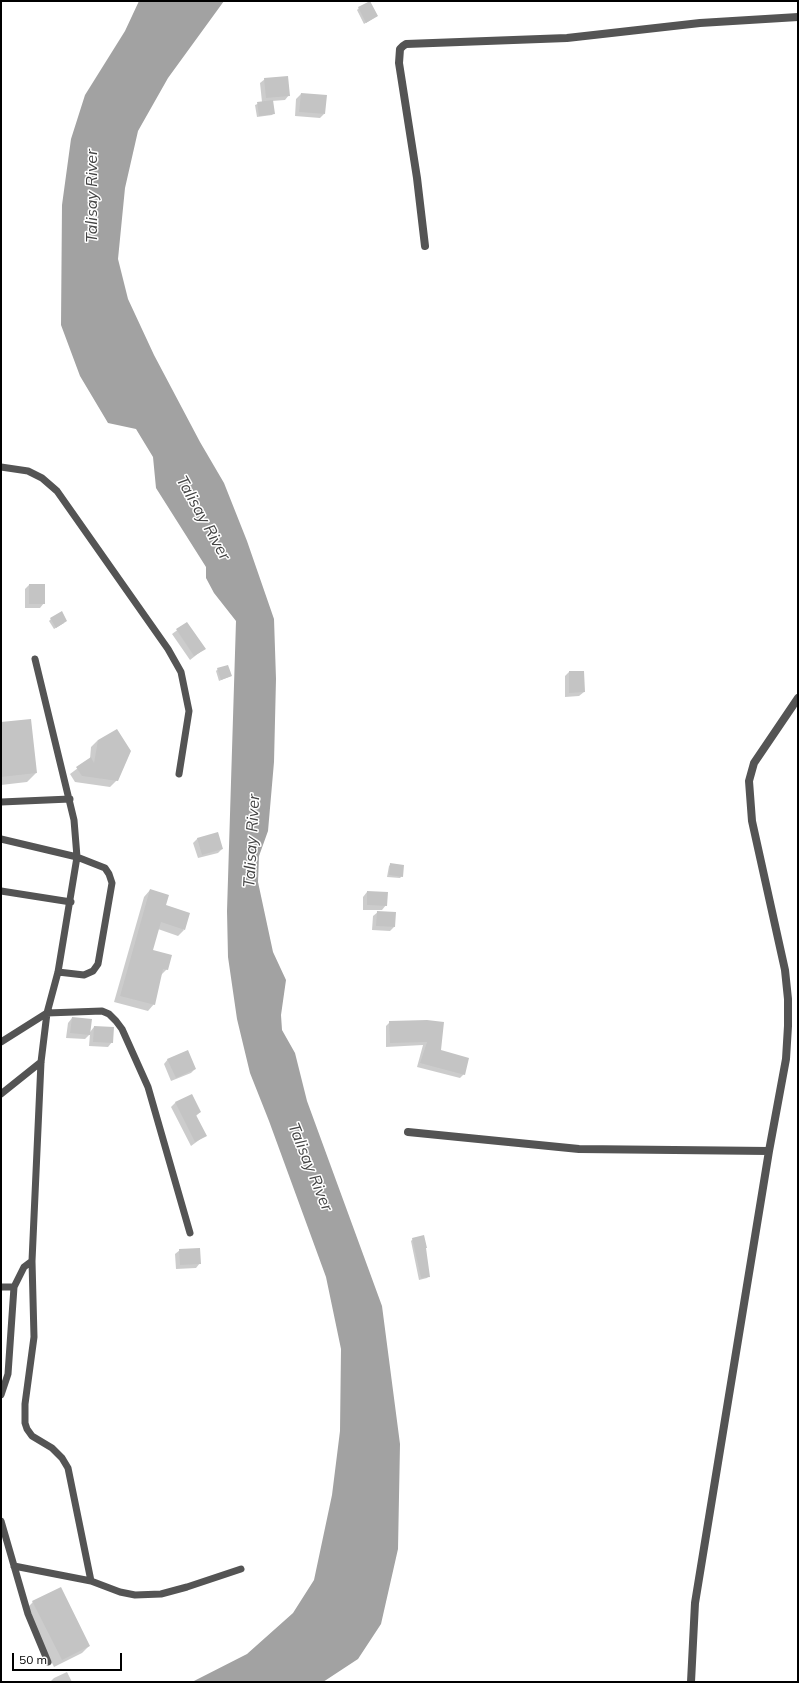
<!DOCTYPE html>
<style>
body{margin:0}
#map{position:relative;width:799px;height:1683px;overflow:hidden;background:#fff;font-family:Mulish,sans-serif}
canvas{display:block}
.frame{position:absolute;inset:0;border:2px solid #000;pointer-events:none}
.scale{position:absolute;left:12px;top:1653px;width:110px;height:18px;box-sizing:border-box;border:2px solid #000;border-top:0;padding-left:5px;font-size:12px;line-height:14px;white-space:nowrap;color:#000;-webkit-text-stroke:3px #fff;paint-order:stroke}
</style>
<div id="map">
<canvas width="799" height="1683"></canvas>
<div class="frame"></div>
<div class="scale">50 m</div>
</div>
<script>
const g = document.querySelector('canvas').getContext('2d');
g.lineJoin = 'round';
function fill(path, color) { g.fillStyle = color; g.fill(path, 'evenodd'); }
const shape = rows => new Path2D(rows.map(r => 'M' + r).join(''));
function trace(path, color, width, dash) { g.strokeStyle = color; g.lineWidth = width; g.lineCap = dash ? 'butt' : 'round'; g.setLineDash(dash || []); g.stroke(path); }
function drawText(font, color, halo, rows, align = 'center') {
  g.font = font + ' Mulish,sans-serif'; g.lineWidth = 3; g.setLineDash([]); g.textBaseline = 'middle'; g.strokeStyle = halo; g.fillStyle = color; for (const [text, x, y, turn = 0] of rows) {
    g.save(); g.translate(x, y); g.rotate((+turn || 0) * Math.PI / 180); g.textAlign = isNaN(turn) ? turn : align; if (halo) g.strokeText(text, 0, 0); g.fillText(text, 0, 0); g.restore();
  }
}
const water = shape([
 [139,1,224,1,168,78,138,131,125,188,118,259,128,299,154,355,200,442,224,483,247,541,274,619,276,679,274,762,268,831,259,856,258,882,273,952,286,980,281,1015,282,1030,295,1053,307,1101,382,1306,400,1444,398,1549,381,1624,358,1659,323,1682,192,1682,247,1654,293,1613,314,1580,332,1495,340,1431,341,1349,326,1277,269,1121,250,1073,237,1019,228,957,227,911,236,621,214,593,206,578,206,567,156,488,153,457,136,429,108,423,80,376,61,325,62,205,71,139,85,95,125,31]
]);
const shadow = shape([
 [359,8,377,16,364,24,357,10],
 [265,79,289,95,285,100,272,101,274,113,272,115,257,117,255,105,262,102,260,83],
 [301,94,324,114,320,118,295,116,296,99],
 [29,585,44,603,40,608,25,608,25,589],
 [51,619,64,623,54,629,49,621],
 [187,623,204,649,190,660,172,634],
 [218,669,231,676,219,681,216,671],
 [569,672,584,692,579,696,565,697,565,676],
 [1,723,36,773,27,782,1,785],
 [98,740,117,780,110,787,75,782,70,774,90,759,91,747],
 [198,838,222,849,218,853,198,858,193,843],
 [391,864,402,876,400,878,387,877,389,866],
 [150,890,184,930,178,936,158,929,152,950,167,969,160,976,154,1004,148,1011,114,1002,144,897],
 [367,892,386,905,382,910,363,910,363,897],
 [378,912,394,927,390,931,372,930,373,916],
 [72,1018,90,1032,94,1027,112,1042,108,1047,89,1046,90,1034,85,1039,66,1038,68,1023],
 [427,1021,440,1051,464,1074,460,1078,417,1067,423,1045,386,1047,386,1026,390,1022],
 [168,1059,195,1069,191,1073,171,1081,164,1064],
 [192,1095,200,1112,195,1117,206,1135,191,1146,171,1107,175,1103],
 [413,1239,429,1276,427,1278,419,1280,411,1241],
 [180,1250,200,1263,196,1268,176,1269,175,1254],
 [33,1602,89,1646,82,1653,54,1667,26,1609],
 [67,1672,72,1682,50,1682,54,1678]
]);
const building = shape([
 [370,1,378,16,366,23,358,7],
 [288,76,290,96,266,98,264,78],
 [301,93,327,95,325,114,299,112],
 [273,100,275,114,259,116,257,102],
 [29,584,45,584,45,604,29,604],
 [62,611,67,621,56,628,50,618],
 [187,622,206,649,194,656,176,629],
 [228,665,232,676,221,680,217,668],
 [569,671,584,671,585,692,569,693],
 [31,719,37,773,1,777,1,722],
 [117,729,131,751,118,781,82,776,76,767,91,757,94,763,98,740],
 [218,832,223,849,202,855,197,838],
 [390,863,404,865,403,877,389,875],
 [150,889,169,895,166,905,190,913,185,930,161,922,153,950,172,955,168,970,163,969,155,1005,120,996],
 [367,891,388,892,387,906,367,905],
 [377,911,396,912,395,927,376,926],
 [72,1017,92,1019,90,1035,70,1033],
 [427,1020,444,1022,441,1050,469,1058,465,1075,420,1063,427,1042,390,1043,389,1021],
 [94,1026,114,1027,113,1043,93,1042],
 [188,1050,196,1069,176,1078,167,1059],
 [192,1094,201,1112,196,1115,207,1136,195,1142,175,1102],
 [424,1235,427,1248,426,1248,430,1277,421,1278,412,1238],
 [200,1248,201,1264,180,1265,179,1249],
 [61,1587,90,1646,62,1660,32,1601]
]);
const lane = shape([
 [1,467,28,471,42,478,57,491,168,649,181,672,189,711,179,774],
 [1,802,70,799],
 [1,839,77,857,105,868,109,874,112,883,98,964,93,971,84,975,58,972],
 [1,891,71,902],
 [1,1042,47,1013,102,1011,109,1014,116,1021,122,1029,148,1087,190,1233],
 [1,1094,41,1062],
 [32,1261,34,1337,25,1404,25,1423,27,1429,32,1436,52,1448,62,1458,68,1468,91,1581,120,1592,135,1595,161,1594,187,1587,241,1569],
 [1,1287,14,1287],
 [1,1395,8,1374,14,1287,24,1267,32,1261,41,1062,47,1013,58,972,77,857,74,820,35,659],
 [1,1521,28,1614,48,1662],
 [14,1566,91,1581]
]);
const street = shape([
 [425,246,417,178,399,63,400,49,403,46,406,44,567,38,700,23,798,17],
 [408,1132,579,1149,769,1151],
 [691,1682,695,1603,769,1151,786,1059,788,1026,788,999,785,970,752,821,749,781,754,763,798,698]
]);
const waterNames = [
 ["Talisay River",92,196,-90],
 ["Talisay River",203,518,61],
 ["Talisay River",252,841,-87],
 ["Talisay River",310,1167,68]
];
fill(water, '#a2a2a2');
fill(shadow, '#0003');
fill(building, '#c4c4c4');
trace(lane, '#545454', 7);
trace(street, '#545454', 8);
drawText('italic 16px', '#434343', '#fff', waterNames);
</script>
